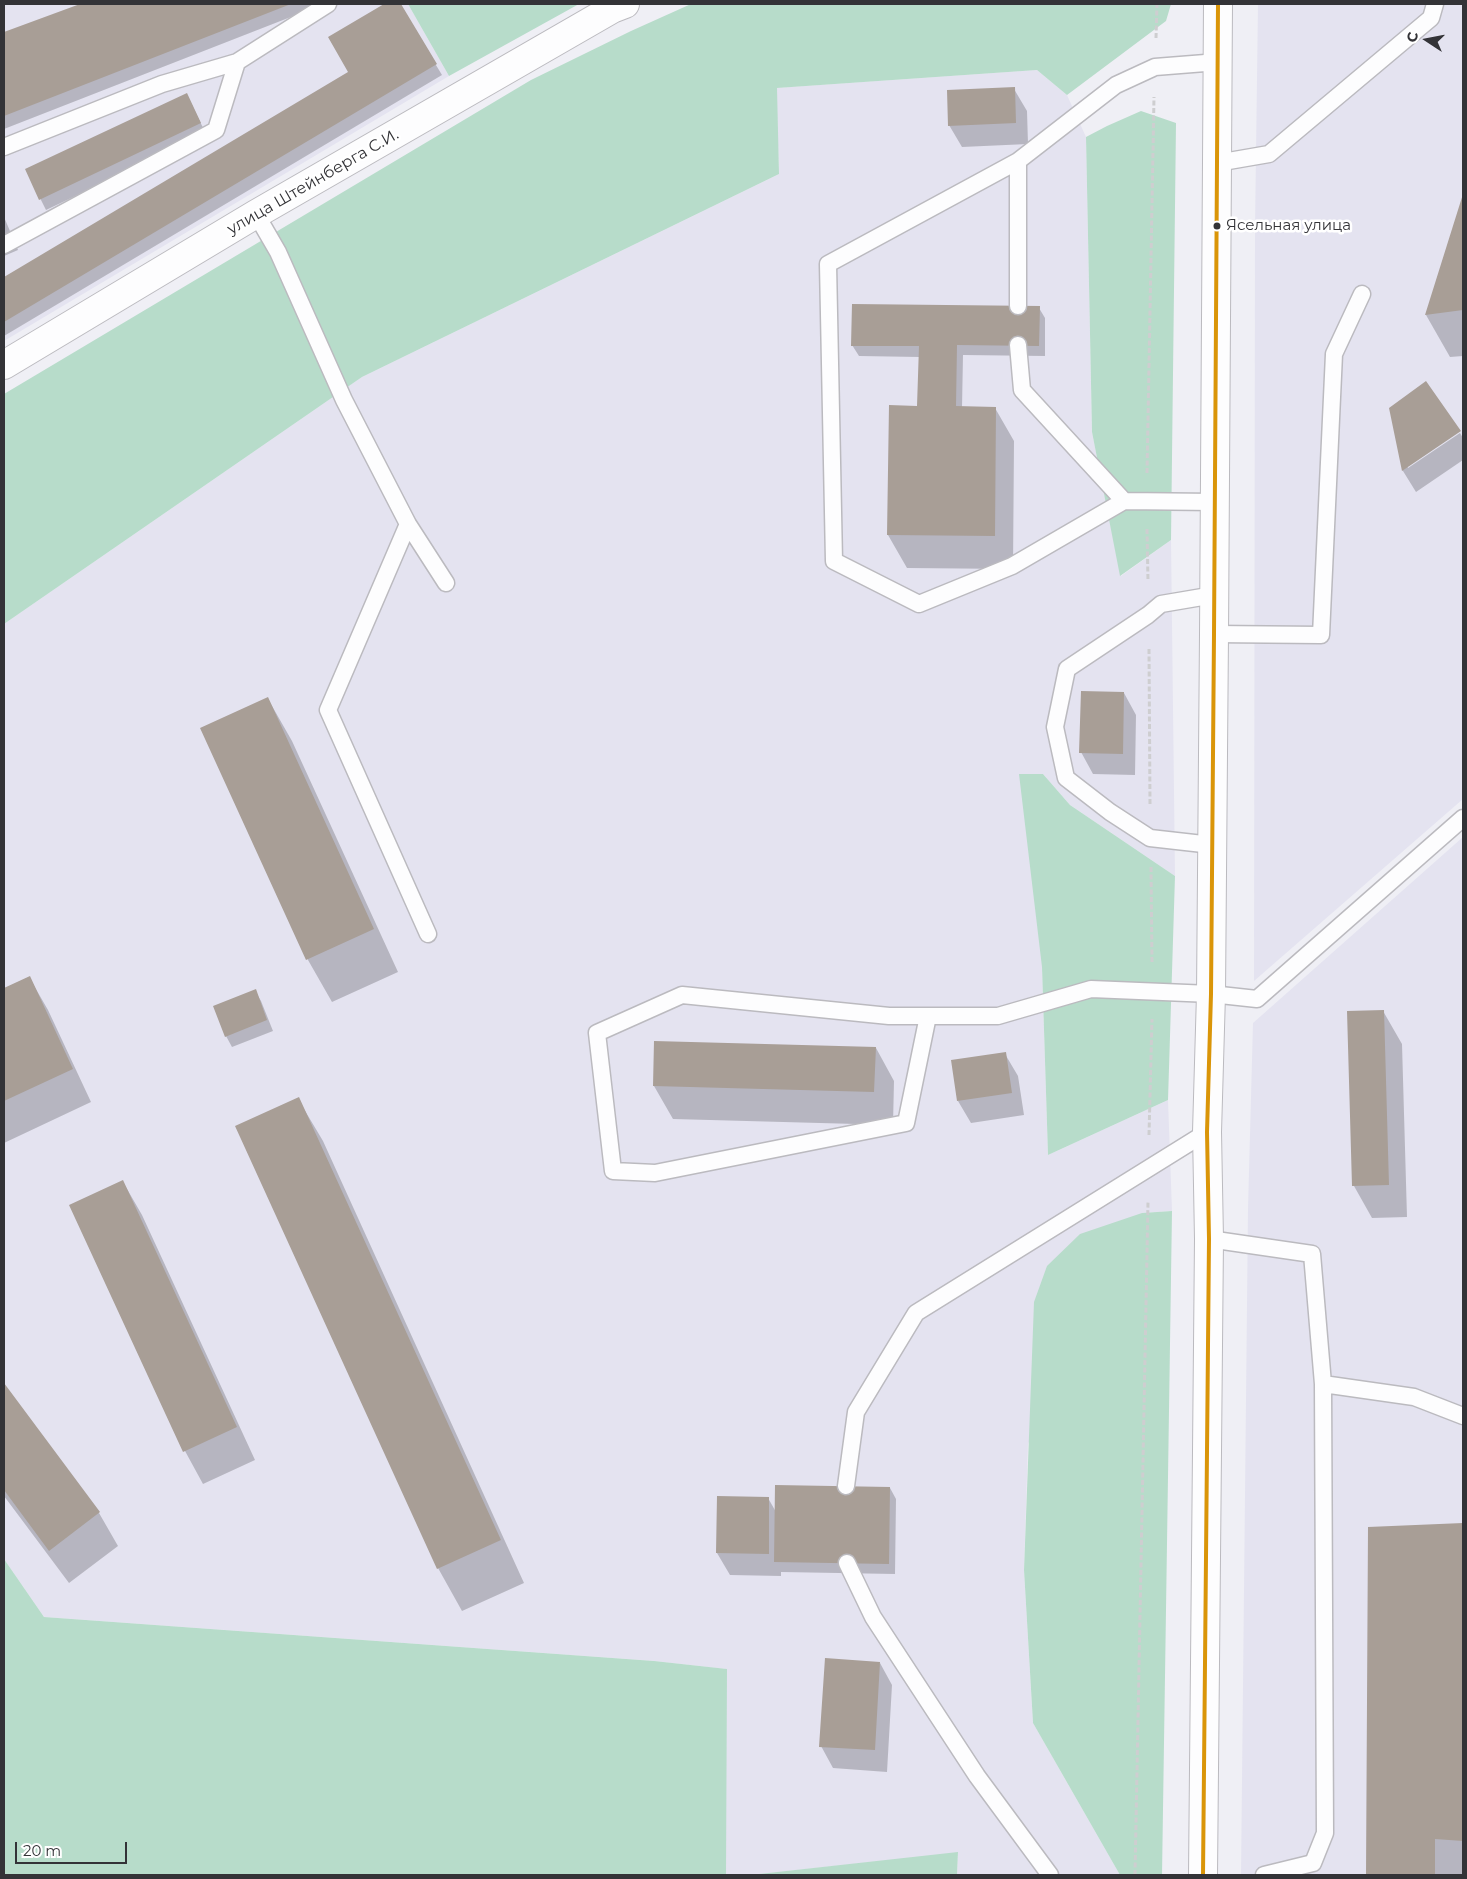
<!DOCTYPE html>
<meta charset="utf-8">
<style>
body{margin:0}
#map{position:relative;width:1467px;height:1879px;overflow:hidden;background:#efeff5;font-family:Montserrat,sans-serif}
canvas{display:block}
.frame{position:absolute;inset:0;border:5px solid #333337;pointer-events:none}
.north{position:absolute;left:1402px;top:15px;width:50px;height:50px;-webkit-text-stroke:4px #fff;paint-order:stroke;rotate:281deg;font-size:14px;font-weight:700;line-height:20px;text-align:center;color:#333337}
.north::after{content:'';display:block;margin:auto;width:18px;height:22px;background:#333337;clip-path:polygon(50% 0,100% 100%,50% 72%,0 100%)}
.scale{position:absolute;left:15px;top:1842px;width:112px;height:22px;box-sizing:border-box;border:2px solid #333337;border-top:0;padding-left:6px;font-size:15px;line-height:18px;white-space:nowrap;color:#333337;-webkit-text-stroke:4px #fff;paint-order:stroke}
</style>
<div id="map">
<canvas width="1467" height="1879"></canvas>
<div class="frame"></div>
<div class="north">С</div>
<div class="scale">20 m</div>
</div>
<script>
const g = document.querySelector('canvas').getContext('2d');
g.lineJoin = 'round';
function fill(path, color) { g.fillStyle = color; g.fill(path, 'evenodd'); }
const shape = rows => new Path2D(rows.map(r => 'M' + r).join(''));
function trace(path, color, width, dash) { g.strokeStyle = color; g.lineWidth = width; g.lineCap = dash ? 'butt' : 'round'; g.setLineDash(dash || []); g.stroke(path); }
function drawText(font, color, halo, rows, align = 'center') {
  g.font = font + ' Montserrat,sans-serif'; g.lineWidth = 5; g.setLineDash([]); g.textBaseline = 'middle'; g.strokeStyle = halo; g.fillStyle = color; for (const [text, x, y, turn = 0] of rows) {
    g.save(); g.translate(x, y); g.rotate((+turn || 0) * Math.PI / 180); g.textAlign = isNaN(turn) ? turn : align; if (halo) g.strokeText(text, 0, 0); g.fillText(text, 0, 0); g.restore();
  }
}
const built = shape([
 [4,4,408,4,449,76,4,341],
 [1258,4,1463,4,1463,799,1254,981,1255,228],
 [1037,70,1067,95,1086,137,1092,432,1121,576,1171,540,1175,876,1070,805,1043,774,1042,967,1048,1155,1168,1100,1172,1211,1142,1213,1028,1444,1024,1570,1033,1723,1120,1875,957,1875,958,1853,750,1875,726,1875,726,1669,654,1661,44,1617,4,1559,4,624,362,377,779,174,776,88],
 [1463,837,1463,1875,1241,1875,1248,1209,1253,1023]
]);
const green = shape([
 [408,4,579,4,449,76],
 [691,4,1171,4,1166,21,1067,95,1037,70,777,88,779,174,362,377,4,624,4,394,531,80,631,31],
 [1141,111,1176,123,1171,540,1120,576,1092,432,1086,137,1107,126],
 [1019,774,1043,774,1070,805,1175,876,1168,1100,1048,1155,1042,967],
 [1172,1211,1162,1875,1120,1875,1033,1723,1024,1570,1034,1302,1047,1266,1080,1234,1142,1213],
 [4,1559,44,1617,654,1661,727,1669,726,1875,4,1875],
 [958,1852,957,1875,750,1875]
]);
const shadow = shape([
 [84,4,324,4,4,129,4,33],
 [386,4,399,4,442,75,4,336,4,278,350,72,329,38],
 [1014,89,1027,111,1028,144,962,147,949,125],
 [192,105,206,134,46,210,26,170],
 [1463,197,1463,356,1450,357,1426,315],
 [4,217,18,250,4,256],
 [1039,308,1045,318,1045,356,963,355,962,408,995,408,1014,441,1013,569,907,568,888,535,919,407,920,357,859,356,852,345],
 [1391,408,1408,468,1460,433,1463,438,1463,460,1416,492,1403,471],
 [1124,693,1136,715,1135,775,1093,774,1081,752],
 [268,699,292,741,398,972,332,1002,308,960,202,729],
 [29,977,48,1010,91,1102,4,1143,4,989],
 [255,991,261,1001,273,1031,232,1047,226,1036],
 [1383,1011,1402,1044,1407,1217,1372,1218,1354,1186],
 [876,1048,894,1081,893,1125,673,1119,654,1086],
 [1005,1054,1018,1076,1024,1115,971,1123,958,1101],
 [298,1099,323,1141,524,1583,462,1611,438,1568],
 [123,1182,142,1215,255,1460,203,1484,185,1451,71,1206],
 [4,1385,99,1513,118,1546,69,1583,4,1496],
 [890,1488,896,1499,895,1574,781,1572,781,1576,730,1575,717,1553,718,1498,768,1498,776,1512],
 [1463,1525,1463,1875,1368,1875,1370,1528],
 [880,1663,892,1685,887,1772,833,1768,821,1746]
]);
const building = shape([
 [80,4,291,4,4,116,4,32],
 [384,4,401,4,437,64,4,322,4,277,348,72,328,37],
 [1015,87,1016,123,948,126,947,90],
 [187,93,201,123,39,200,25,169],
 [1463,194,1463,310,1425,315],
 [852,304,1040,306,1039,346,957,345,956,406,996,407,995,536,887,535,889,405,917,406,919,346,851,346],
 [1426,381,1461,431,1402,471,1389,408],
 [1081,691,1124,692,1123,754,1079,753],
 [268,697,374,929,306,960,200,728],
 [30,976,73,1069,4,1101,4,988],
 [256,989,267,1020,225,1037,213,1006],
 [1384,1010,1389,1185,1352,1186,1347,1011],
 [654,1041,876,1047,874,1092,653,1086],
 [1006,1052,1012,1093,957,1101,951,1060],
 [299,1097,501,1540,437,1569,235,1126],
 [123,1180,237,1427,183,1452,69,1205],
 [4,1383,100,1512,49,1551,4,1490],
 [775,1485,890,1487,889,1564,774,1562],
 [717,1496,769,1497,769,1554,716,1553],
 [1463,1523,1463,1841,1435,1839,1435,1875,1366,1875,1368,1527],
 [825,1658,880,1662,875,1750,819,1747]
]);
const path = shape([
 [1156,38,1157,4],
 [1147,473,1154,97],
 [1147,529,1148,581],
 [1149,649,1150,805],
 [1151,867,1152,963],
 [1149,1135,1152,1019],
 [1135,1875,1148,1202]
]);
const service = shape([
 [4,147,162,84,237,62,328,4],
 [1018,161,828,264,834,561,919,604,1012,566,1124,501],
 [1217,163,1269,154,1431,18,1435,4],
 [256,214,278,252,344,400,408,524,446,583],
 [4,245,216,130,237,62],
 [1018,306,1018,161,1116,85,1155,67,1218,62],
 [1018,345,1022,390,1124,501,1215,502],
 [408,524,328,710,428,934],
 [1214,634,1321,635,1334,354,1362,294],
 [1212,845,1150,838,1110,812,1066,778,1055,727,1067,669,1148,615,1161,604,1214,595],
 [928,1016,906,1123,655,1173,613,1171,597,1033,682,995,889,1016,998,1016,1091,989,1211,994,1257,999,1463,818],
 [1209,1239,1312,1254,1323,1384,1325,1833,1313,1863,1264,1875],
 [1323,1384,1414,1397,1463,1416],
 [846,1486,856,1412,916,1313,1207,1132],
 [847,1563,873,1617,977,1776,1050,1875]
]);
const minor = shape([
 [4,365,256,214,612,9,625,4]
]);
const primary = shape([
 [1203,1875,1209,1239,1207,1132,1211,994,1214,634,1218,4]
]);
const bus1 = shape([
 [1203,1875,1209,1239,1207,1132,1211,994,1214,634,1218,4]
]);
const markers = [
 [1217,226,4.5,"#333337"]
];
const busNames = [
 ["Ясельная улица",1226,226]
];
const streetNames = [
 ["улица Штейнберга С.И.",313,182,-30]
];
fill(built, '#e4e3f0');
fill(green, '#b7dcca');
fill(shadow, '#0003');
fill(building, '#a89e96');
trace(service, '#bbbabf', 19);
trace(minor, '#bbbabf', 30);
trace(primary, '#bbbabf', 30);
trace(path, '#ceced0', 3, [5, 2.5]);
trace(service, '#fdfdfe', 16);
trace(minor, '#fdfdfe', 28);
trace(primary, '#fdfdfe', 28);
trace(bus1, '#da9508', 4);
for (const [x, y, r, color] of markers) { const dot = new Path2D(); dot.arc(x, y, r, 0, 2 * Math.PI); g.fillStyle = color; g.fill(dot); trace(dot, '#fff', 2); }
drawText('15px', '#333337', '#fff', busNames, 'left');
drawText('16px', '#333337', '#fff', streetNames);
</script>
